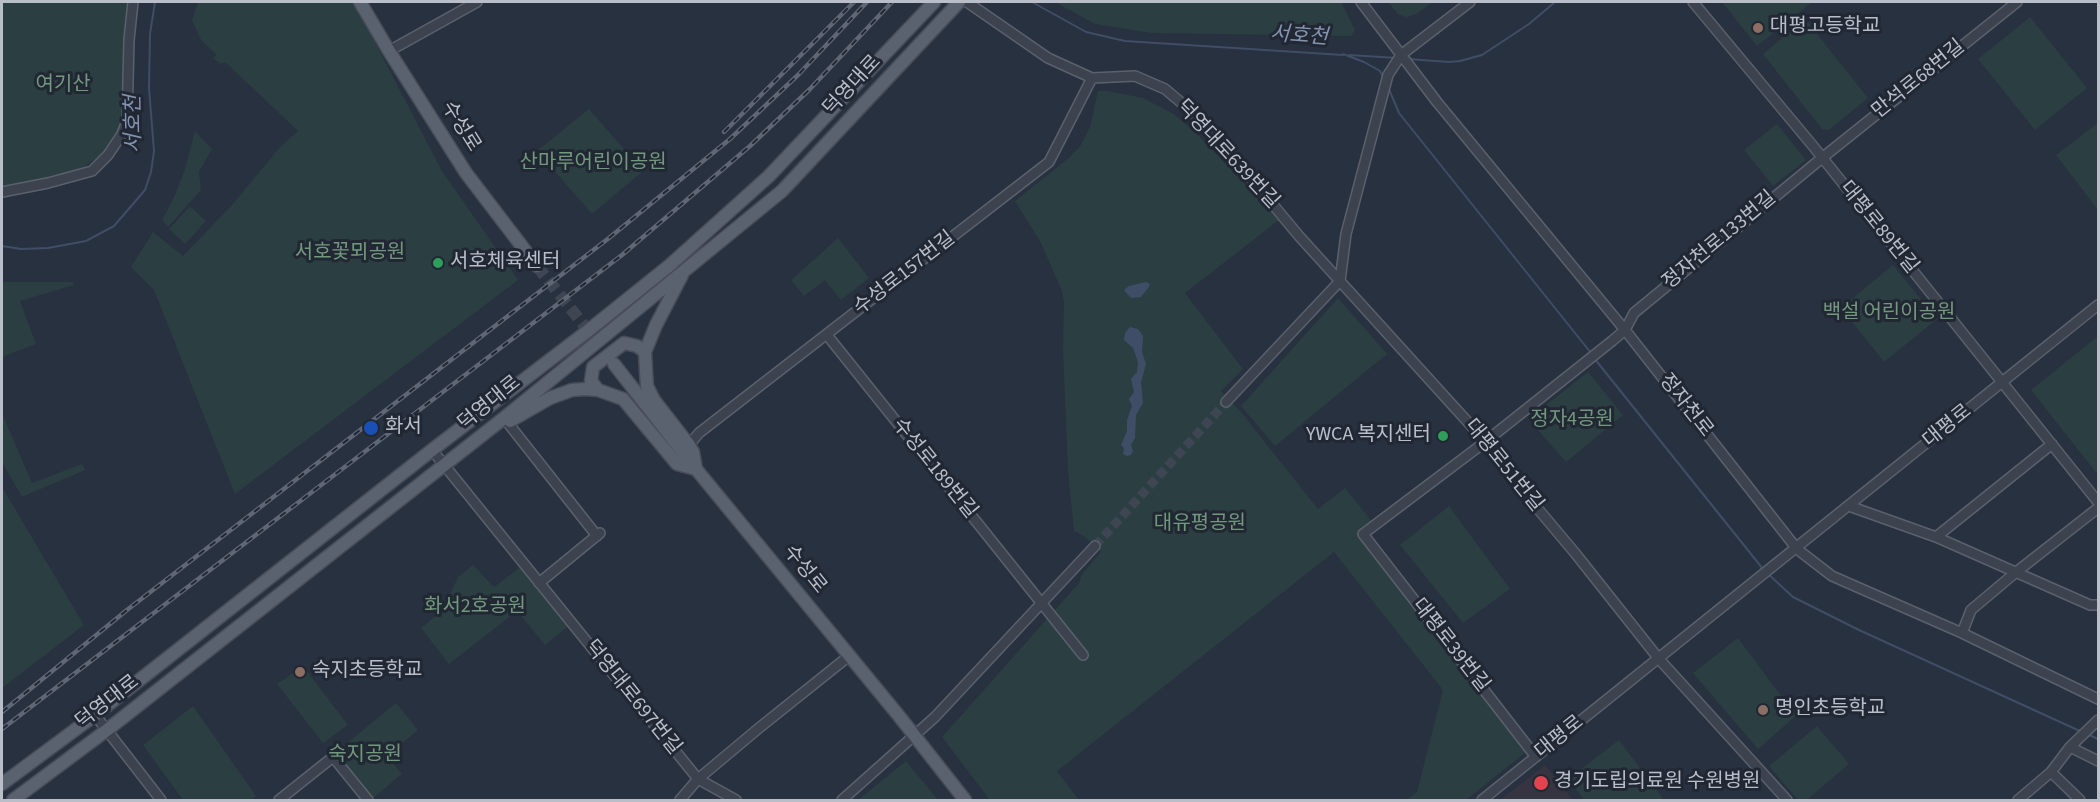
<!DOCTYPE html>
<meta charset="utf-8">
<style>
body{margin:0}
#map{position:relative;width:2100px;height:802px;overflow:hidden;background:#28313f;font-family:"Source Sans 3",sans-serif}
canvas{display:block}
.frame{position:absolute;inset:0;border:3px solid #b9bec9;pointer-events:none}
</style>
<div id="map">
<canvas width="2100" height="802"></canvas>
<div class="frame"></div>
</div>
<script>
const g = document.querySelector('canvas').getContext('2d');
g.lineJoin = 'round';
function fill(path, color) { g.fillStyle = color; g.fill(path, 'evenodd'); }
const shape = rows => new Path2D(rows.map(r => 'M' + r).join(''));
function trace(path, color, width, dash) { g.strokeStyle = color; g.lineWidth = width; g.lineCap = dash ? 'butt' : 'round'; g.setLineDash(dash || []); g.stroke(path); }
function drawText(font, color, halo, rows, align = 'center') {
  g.font = font + ' "Source Sans 3","Noto Sans KR",sans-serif'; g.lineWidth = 6; g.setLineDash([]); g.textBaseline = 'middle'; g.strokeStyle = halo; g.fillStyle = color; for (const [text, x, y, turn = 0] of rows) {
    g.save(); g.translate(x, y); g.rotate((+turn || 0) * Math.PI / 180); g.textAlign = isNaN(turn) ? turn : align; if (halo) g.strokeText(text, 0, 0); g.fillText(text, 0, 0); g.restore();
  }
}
const medical = shape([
 [1545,765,1573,800,1500,800]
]);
const green = shape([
 [2,2,131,2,122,127,105,152,84,167,33,183,2,187],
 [198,2,354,2,442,171,518,280,235,494,154,290,131,267,153,232,183,256,231,206,280,147,298,131,225,62,221,64,213,58,217,55,201,40,192,20],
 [1055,2,1341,2,1355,30,1351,36,1152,33,1095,24],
 [1388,2,1433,2,1416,14,1406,17,1398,14],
 [1722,2,1810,2,1811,3,1757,46],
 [2030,17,2087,88,2035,130,1978,59],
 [1805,19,1868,98,1829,130,1822,129,1763,54],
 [1098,91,1108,91,1143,98,1174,114,1201,138,1279,220,1185,293,1243,369,1221,391,1241,412,1318,509,1345,488,1373,523,1360,534,1526,752,1466,800,1406,800,1417,792,1443,690,1334,552,1057,771,1079,800,990,800,942,737,1079,583,1082,574,1101,552,1084,536,1074,531,1068,471,1063,348,1064,302,1062,291,1041,243,1015,201,1070,157,1081,145,1090,127],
 [589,109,643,171,592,214,537,151],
 [2098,123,2098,210,2056,155],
 [1777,124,1806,160,1773,186,1744,150],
 [195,131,212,149,199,172,201,190,168,227,162,220,174,197,185,169],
 [190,206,206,221,185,244,169,229],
 [838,238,869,278,841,300,825,280,804,296,791,280],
 [1893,265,1937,319,1884,362,1841,308],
 [2,282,73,282,74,285,20,301,36,344,2,357],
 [1338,298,1387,354,1275,446,1241,406],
 [2098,336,2098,475,2031,390],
 [1588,372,1623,415,1566,462,1528,419],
 [4,418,32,483,82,464,85,470,22,497,2,462,2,419],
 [2,487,84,625,2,688],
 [1449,506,1510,589,1463,623,1400,545],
 [473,565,494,587,522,566,569,626,545,645,517,611,449,664,421,628,443,610,458,577],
 [1738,638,1796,716,1758,749,1693,673],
 [303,666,348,725,323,743,277,684],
 [396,703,418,730,387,756,402,774,372,799,335,753],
 [193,706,256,796,251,800,183,800,143,745],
 [1817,726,1849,764,1807,800,1798,800,1769,766],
 [1619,740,1664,800,1584,800,1568,779],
 [906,761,938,800,858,800]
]);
const water = shape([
 [1146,282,1150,284,1149,287,1141,297,1131,298,1124,290,1129,286],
 [1130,327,1138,329,1143,336,1142,352,1146,364,1141,382,1143,403,1136,415,1135,438,1131,445,1133,451,1131,455,1127,456,1123,454,1124,448,1121,445,1127,431,1127,420,1132,406,1129,399,1134,392,1131,379,1137,372,1138,362,1133,348,1124,340,1125,333]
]);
const stream = shape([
 [1032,2,1086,32,1125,41,1343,55],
 [1343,54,1364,62,1380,71,1384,79],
 [1349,55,1397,58],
 [1408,59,1449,62,1460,61,1482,55,1529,24,1555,2],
 [1388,87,1399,113,1591,353],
 [2,246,21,249,48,248,86,241,114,226,145,190,151,172,154,151,149,88,150,34,155,2],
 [1594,358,1763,569],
 [1767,573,1793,597,1859,630,2082,732],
 [2087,734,2098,739]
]);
const minorTunnel = shape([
 [1095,546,1226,402]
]);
const majorTunnel = shape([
 [537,266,613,362]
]);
const minor = shape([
 [967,2,1048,58,1092,78,1135,76,1165,89,1190,110,1230,153,1299,236,1495,452,1538,509,1575,553,1659,659,1787,800],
 [1361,2,1437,102,1625,330,1797,549,1832,576,1962,633,2098,699],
 [1693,2,1813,146,2098,502],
 [389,51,477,2],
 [2,192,48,183,92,171,108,155,122,134,127,121,129,40,133,2],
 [1340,281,1346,234,1388,75,1401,55,1470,2],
 [827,335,1083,655],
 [1226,402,1340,281],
 [504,418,597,536],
 [689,445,699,433,717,419,1049,162,1092,78],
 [432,450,698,779,736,800],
 [1849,506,1936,537,2090,605,2098,605],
 [1936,537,2052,444],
 [539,583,600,533],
 [1962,633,1971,610,2015,573,2098,508],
 [95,715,161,800],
 [2070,747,2098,761],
 [1536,757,1363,534,1485,442,1612,341,1625,330,1634,313,1822,158,2017,2],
 [2051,772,2080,800],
 [279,800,333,757,368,800],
 [680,800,698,779,759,728,849,656],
 [842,800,935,717,1095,546],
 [1482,800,2098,305],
 [2018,800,2051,772,2070,747,2098,720]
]);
const major = shape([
 [360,2,389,51,466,173,537,266],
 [614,364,696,469,899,716,965,800],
 [598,390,591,381,593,367,624,343,637,346,645,352],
 [510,421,550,398,572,390,585,389,598,390,623,399,677,464,696,469,693,452,689,445,654,400,647,386,646,371,645,352,656,325,682,275],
 [2,784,95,715,432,450,589,330,670,265,769,176,934,2],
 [13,800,107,730,504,418,782,191,959,2]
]);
const rail = shape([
 [724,132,854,2],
 [2,712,127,610,609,238,730,139,798,75,867,2],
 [2,729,622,255,750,146,809,90,892,2]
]);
const markers = [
 [1758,28,6,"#8d6e63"],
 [438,263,6,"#2e9e5b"],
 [371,428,8,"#1a4fb4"],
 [1443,436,6,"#2e9e5b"],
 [300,672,6,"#8d6e63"],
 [1763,710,6,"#8d6e63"],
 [1541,783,8,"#e0444e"]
];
const poiNames = [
 ["대평고등학교",1770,28],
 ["서호체육센터",450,263],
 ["화서",385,428],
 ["YWCA 복지센터",1431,436,"right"],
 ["숙지초등학교",312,672],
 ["명인초등학교",1775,710],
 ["경기도립의료원 수원병원",1554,783]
];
const streetNames = [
 ["만석로68번길",1919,80,-39],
 ["덕영대로",853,86,-47],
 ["수성로",460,127,58],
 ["덕영대로639번길",1227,155,47],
 ["대평로89번길",1878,228,51],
 ["정자천로133번길",1720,241,-40],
 ["수성로157번길",905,274,-38],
 ["덕영대로",490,404,-39],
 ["정자천로",1685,406,52],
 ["대평로",1948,427,-39],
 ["대평로51번길",1503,466,51],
 ["수성로189번길",934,469,51],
 ["수성로",804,570,51],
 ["대평로39번길",1450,646,52],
 ["덕영대로697번길",632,698,51],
 ["덕영대로",108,703,-38],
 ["대평로",1560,738,-39]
];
const parkNames = [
 ["여기산",63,86],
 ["산마루어린이공원",593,164],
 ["서호꽃뫼공원",350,254],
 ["백설 어린이공원",1889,314],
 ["정자4공원",1572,421],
 ["대유평공원",1200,525],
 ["화서2호공원",475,608],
 ["숙지공원",365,756]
];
const waterNames = [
 ["서호천",1299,37,4],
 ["서호천",135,124,-91]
];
fill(medical, '#363441');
fill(green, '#2b3e41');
fill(water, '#404d66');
trace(stream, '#404d66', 2);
trace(minorTunnel, '#3e4654', 9, [9, 4.5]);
trace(majorTunnel, '#3e4654', 12, [12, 6]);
trace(minor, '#5a616c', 12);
trace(major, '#464c58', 15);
trace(minor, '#3c434f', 9);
trace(major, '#5a626f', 12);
trace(rail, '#5f6776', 4.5);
trace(rail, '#212834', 2, [7]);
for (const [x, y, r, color] of markers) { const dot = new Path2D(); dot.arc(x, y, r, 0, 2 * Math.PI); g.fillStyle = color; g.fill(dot); trace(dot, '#212834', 2); }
drawText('20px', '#b9bec9', '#212834', poiNames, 'left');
drawText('20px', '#b9bec9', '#212834', streetNames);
drawText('20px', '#72987d', '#212834', parkNames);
drawText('italic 21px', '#8393ae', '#212834', waterNames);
</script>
